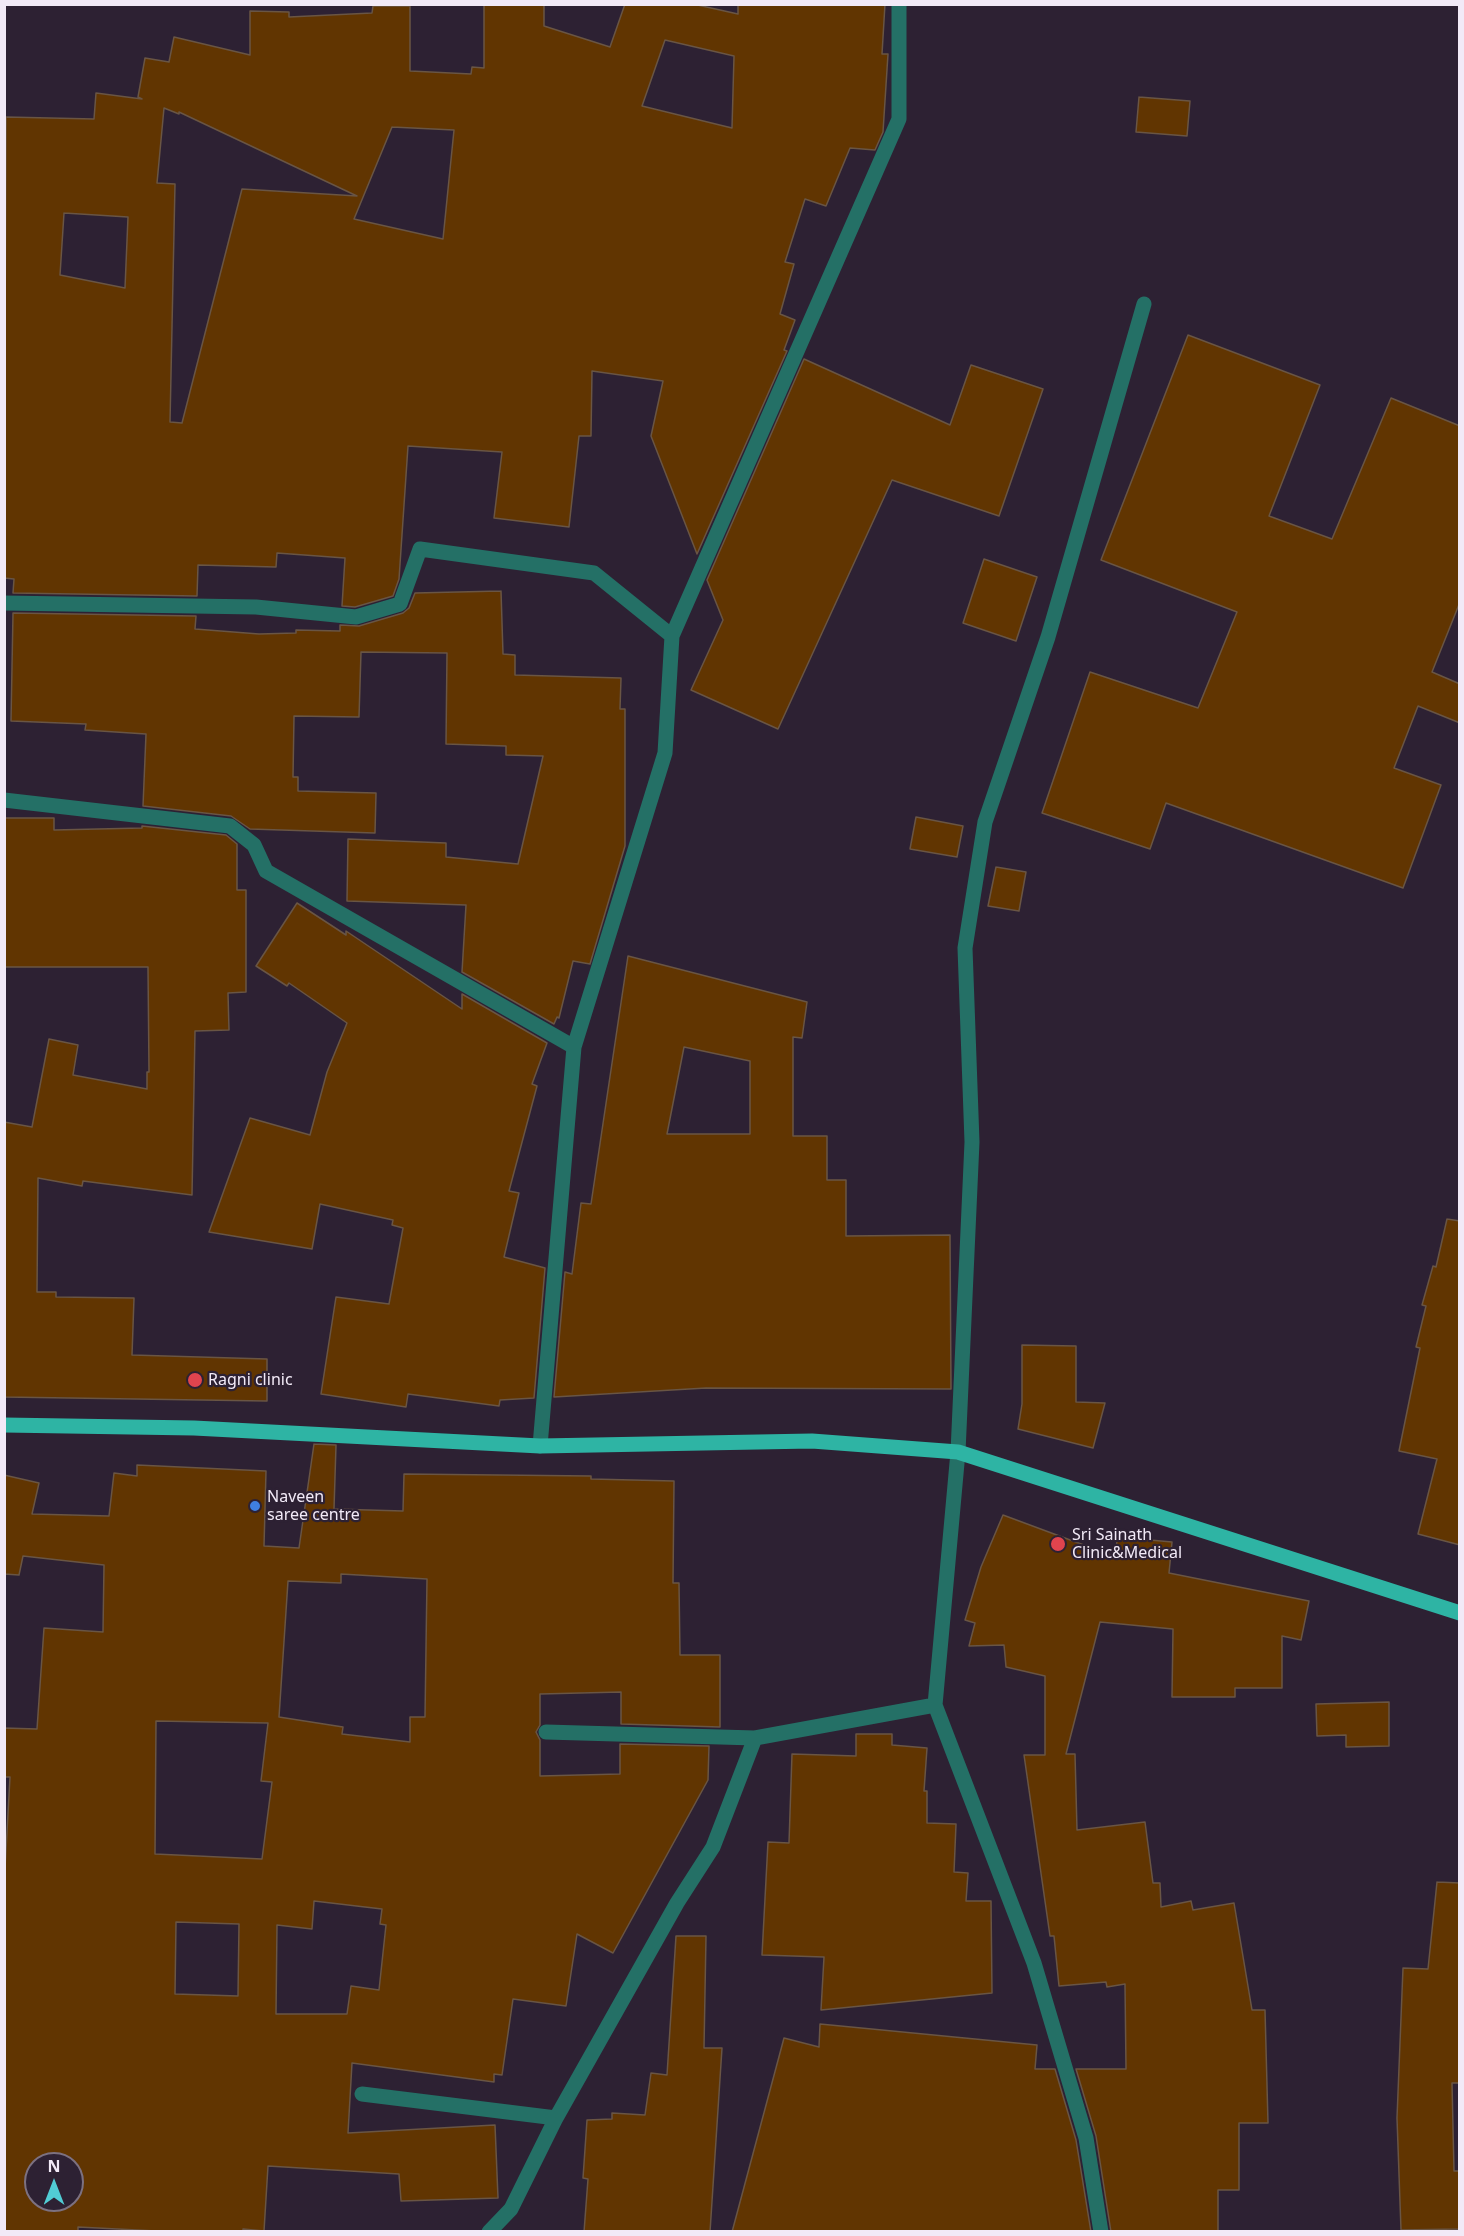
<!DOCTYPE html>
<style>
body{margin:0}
#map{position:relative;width:1464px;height:2236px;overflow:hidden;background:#2d2133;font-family:"Noto Sans",sans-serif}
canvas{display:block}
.frame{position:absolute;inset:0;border:6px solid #f2eaf7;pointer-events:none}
.north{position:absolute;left:24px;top:2152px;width:60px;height:60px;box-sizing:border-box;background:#2d2133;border:2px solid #7c7181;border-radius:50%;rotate:0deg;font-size:16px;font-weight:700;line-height:24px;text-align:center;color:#f2eaf7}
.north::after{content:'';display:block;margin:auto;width:21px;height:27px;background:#51ccd4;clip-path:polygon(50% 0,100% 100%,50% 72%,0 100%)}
</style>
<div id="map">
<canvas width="1464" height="2236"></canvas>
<div class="frame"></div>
<div class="north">N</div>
</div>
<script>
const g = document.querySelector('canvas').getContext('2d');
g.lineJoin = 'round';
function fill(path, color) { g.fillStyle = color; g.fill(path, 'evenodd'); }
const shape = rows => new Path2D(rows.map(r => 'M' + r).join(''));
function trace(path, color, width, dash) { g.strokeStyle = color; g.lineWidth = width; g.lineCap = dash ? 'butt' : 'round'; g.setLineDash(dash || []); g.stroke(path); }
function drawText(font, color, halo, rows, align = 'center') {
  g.font = font + ' "Noto Sans",sans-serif'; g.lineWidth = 4.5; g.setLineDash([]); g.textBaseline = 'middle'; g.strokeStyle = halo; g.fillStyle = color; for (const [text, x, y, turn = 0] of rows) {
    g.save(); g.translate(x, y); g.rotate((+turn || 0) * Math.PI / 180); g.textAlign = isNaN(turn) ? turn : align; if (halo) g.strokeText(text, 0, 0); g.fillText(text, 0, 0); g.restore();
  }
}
const building = shape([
 [484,4,544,4,544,26,610,47,625,4,693,4,738,14,738,4,885,4,882,54,888,54,883,132,875,150,850,148,826,206,805,199,785,262,794,264,780,314,795,320,784,350,787,351,697,554,651,436,663,381,592,371,591,436,579,436,569,527,494,518,502,452,408,446,399,579,393,596,355,607,342,606,345,558,277,553,276,567,198,565,197,596,13,593,14,579,4,578,6,117,94,119,96,93,142,99,138,97,145,58,169,62,174,37,250,55,250,11,289,12,289,17,372,13,373,6,410,6,410,71,471,74,472,67,484,68,484,4],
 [665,40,734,56,732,128,642,106,665,40],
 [164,108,179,114,179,112,357,196,242,189,182,423,170,422,175,184,157,183,164,108],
 [392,127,454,130,443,239,354,219,392,127],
 [64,213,128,217,125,288,60,275,64,213],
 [1139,97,1190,101,1187,136,1136,132,1139,97],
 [1188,335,1320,385,1269,516,1332,539,1391,398,1460,426,1460,602,1432,672,1460,684,1460,723,1418,706,1394,768,1441,785,1403,888,1166,803,1150,849,1042,813,1090,672,1198,708,1237,612,1101,560,1188,335],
 [804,359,950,425,971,365,1043,389,999,516,892,480,778,729,691,690,723,620,707,580,804,359],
 [984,559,1037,577,1016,641,963,623,984,559],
 [501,591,503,654,515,655,515,675,621,678,620,709,625,709,625,846,590,964,573,961,559,1018,557,1017,554,1024,462,972,466,905,347,901,348,839,446,843,446,857,518,864,543,756,506,755,506,746,446,744,447,653,361,652,359,717,294,716,293,777,298,777,298,791,376,793,375,833,250,829,231,816,143,806,146,734,85,730,86,724,11,721,13,613,196,616,195,629,259,634,296,633,296,630,340,631,340,625,359,626,403,613,409,608,415,593,501,591],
 [916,817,963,826,957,857,910,849,916,817],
 [4,818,54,818,54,830,142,828,142,826,226,835,237,844,237,890,246,890,246,992,228,993,229,1030,195,1031,192,1195,83,1181,82,1186,38,1178,37,1292,56,1292,56,1297,134,1298,132,1355,267,1359,267,1401,4,1397,4,1122,32,1127,49,1039,78,1045,73,1075,147,1089,147,1072,149,1072,148,967,4,967,4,818],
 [996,867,1026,872,1019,911,988,906,996,867],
 [297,903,346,935,346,931,462,1009,462,994,547,1043,532,1084,537,1086,509,1191,519,1193,504,1257,545,1268,534,1398,500,1400,499,1406,408,1394,406,1407,321,1394,336,1297,389,1304,403,1228,392,1225,393,1220,320,1204,312,1249,209,1232,250,1118,310,1135,327,1072,347,1023,289,983,287,986,256,966,297,903],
 [628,956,807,1002,802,1038,793,1037,793,1136,827,1136,827,1180,846,1180,846,1236,950,1235,951,1389,706,1388,554,1397,565,1272,572,1274,581,1203,591,1204,628,956],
 [684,1047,750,1061,750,1134,667,1134,684,1047],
 [1447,1219,1460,1221,1460,1545,1418,1534,1437,1459,1399,1451,1420,1348,1416,1347,1426,1306,1422,1305,1433,1266,1436,1267,1447,1219],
 [1022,1345,1076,1346,1076,1402,1105,1403,1093,1448,1018,1429,1022,1404,1022,1345],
 [314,1444,336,1445,334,1509,403,1511,404,1474,591,1476,591,1479,674,1481,673,1583,679,1583,680,1655,720,1655,720,1727,621,1724,621,1692,540,1694,540,1725,536,1732,540,1740,540,1776,620,1774,620,1744,709,1746,708,1780,613,1953,577,1934,566,2006,513,1999,502,2075,494,2074,494,2082,352,2063,348,2133,495,2125,498,2198,401,2201,399,2174,268,2166,264,2231,243,2229,243,2232,176,2232,78,2227,78,2232,4,2232,4,1887,10,1777,4,1777,4,1728,37,1729,44,1628,103,1632,104,1565,23,1556,19,1575,4,1574,4,1475,39,1483,32,1514,109,1516,114,1473,137,1476,137,1465,266,1471,264,1546,299,1548,314,1444],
 [341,1574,427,1579,425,1717,410,1717,410,1742,342,1734,343,1727,279,1717,288,1581,341,1583,341,1574],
 [156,1721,268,1723,261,1781,272,1782,262,1859,155,1854,156,1721],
 [314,1901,382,1909,380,1924,386,1925,379,1990,351,1986,347,2014,276,2014,277,1925,312,1929,314,1901],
 [176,1922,239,1924,238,1996,175,1994,176,1922],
 [36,2164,72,2164,72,2200,36,2200,36,2164],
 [1003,1515,1116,1557,1117,1537,1172,1542,1169,1573,1309,1601,1301,1640,1282,1636,1282,1688,1235,1688,1235,1697,1172,1697,1173,1629,1100,1622,1066,1754,1075,1754,1077,1830,1145,1822,1153,1883,1160,1883,1161,1907,1191,1901,1193,1910,1234,1903,1252,2010,1265,2010,1268,2123,1239,2123,1239,2190,1218,2190,1218,2232,1111,2232,1096,2136,1076,2069,1126,2069,1125,1984,1107,1987,1106,1982,1059,1986,1054,1936,1050,1936,1024,1755,1045,1755,1045,1676,1006,1667,1004,1645,969,1646,975,1623,965,1620,981,1567,1003,1515],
 [1389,1702,1389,1746,1346,1747,1346,1735,1317,1736,1316,1704,1389,1702],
 [856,1734,892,1734,892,1745,927,1748,924,1791,927,1791,927,1823,956,1824,954,1872,968,1873,966,1901,991,1901,992,1993,821,2010,824,1957,762,1955,768,1842,789,1843,792,1754,856,1756,856,1734],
 [1437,1882,1460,1883,1460,2083,1452,2083,1454,2171,1460,2171,1460,2229,1401,2230,1397,2118,1403,1968,1428,1969,1437,1882],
 [676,1936,706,1936,704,2048,722,2048,710,2232,584,2232,588,2179,583,2178,587,2120,612,2119,612,2113,645,2115,651,2073,667,2075,676,1936],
 [820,2024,1037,2045,1035,2069,1055,2069,1076,2140,1091,2232,732,2232,784,2038,819,2047,820,2024]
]);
const minor = shape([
 [4,603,256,607,356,617,400,604,420,549,594,573,672,636],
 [4,800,230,826,254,845,266,871,574,1047],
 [540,1446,574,1047,665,753,672,636,899,119,899,4],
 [546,1732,755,1738],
 [362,2094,556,2118],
 [489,2232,511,2209,556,2118,677,1903,713,1847,755,1738,935,1705],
 [1101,2232,1086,2138,1034,1963,935,1705,958,1452,972,1142,965,948,985,822,1048,637,1144,304]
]);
const major = shape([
 [4,1425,194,1428,540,1446,812,1441,958,1452,1460,1613]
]);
const markers = [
 [195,1380,8,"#e0444e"],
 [255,1506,6,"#3f7fe0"],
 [1058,1544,8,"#e0444e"]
];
const poiNames = [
 ["Ragni clinic",208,1380],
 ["Naveen",267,1497],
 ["saree centre",267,1515],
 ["Sri Sainath",1072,1535],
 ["Clinic&Medical",1072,1553]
];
fill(building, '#613501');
trace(building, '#695544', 1.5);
trace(minor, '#247066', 15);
trace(major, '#2eb4a4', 15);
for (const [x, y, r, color] of markers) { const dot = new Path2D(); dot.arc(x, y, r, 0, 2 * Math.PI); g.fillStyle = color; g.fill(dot); trace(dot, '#2d2133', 2); }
drawText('16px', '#f2eaf7', '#2d2133', poiNames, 'left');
</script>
